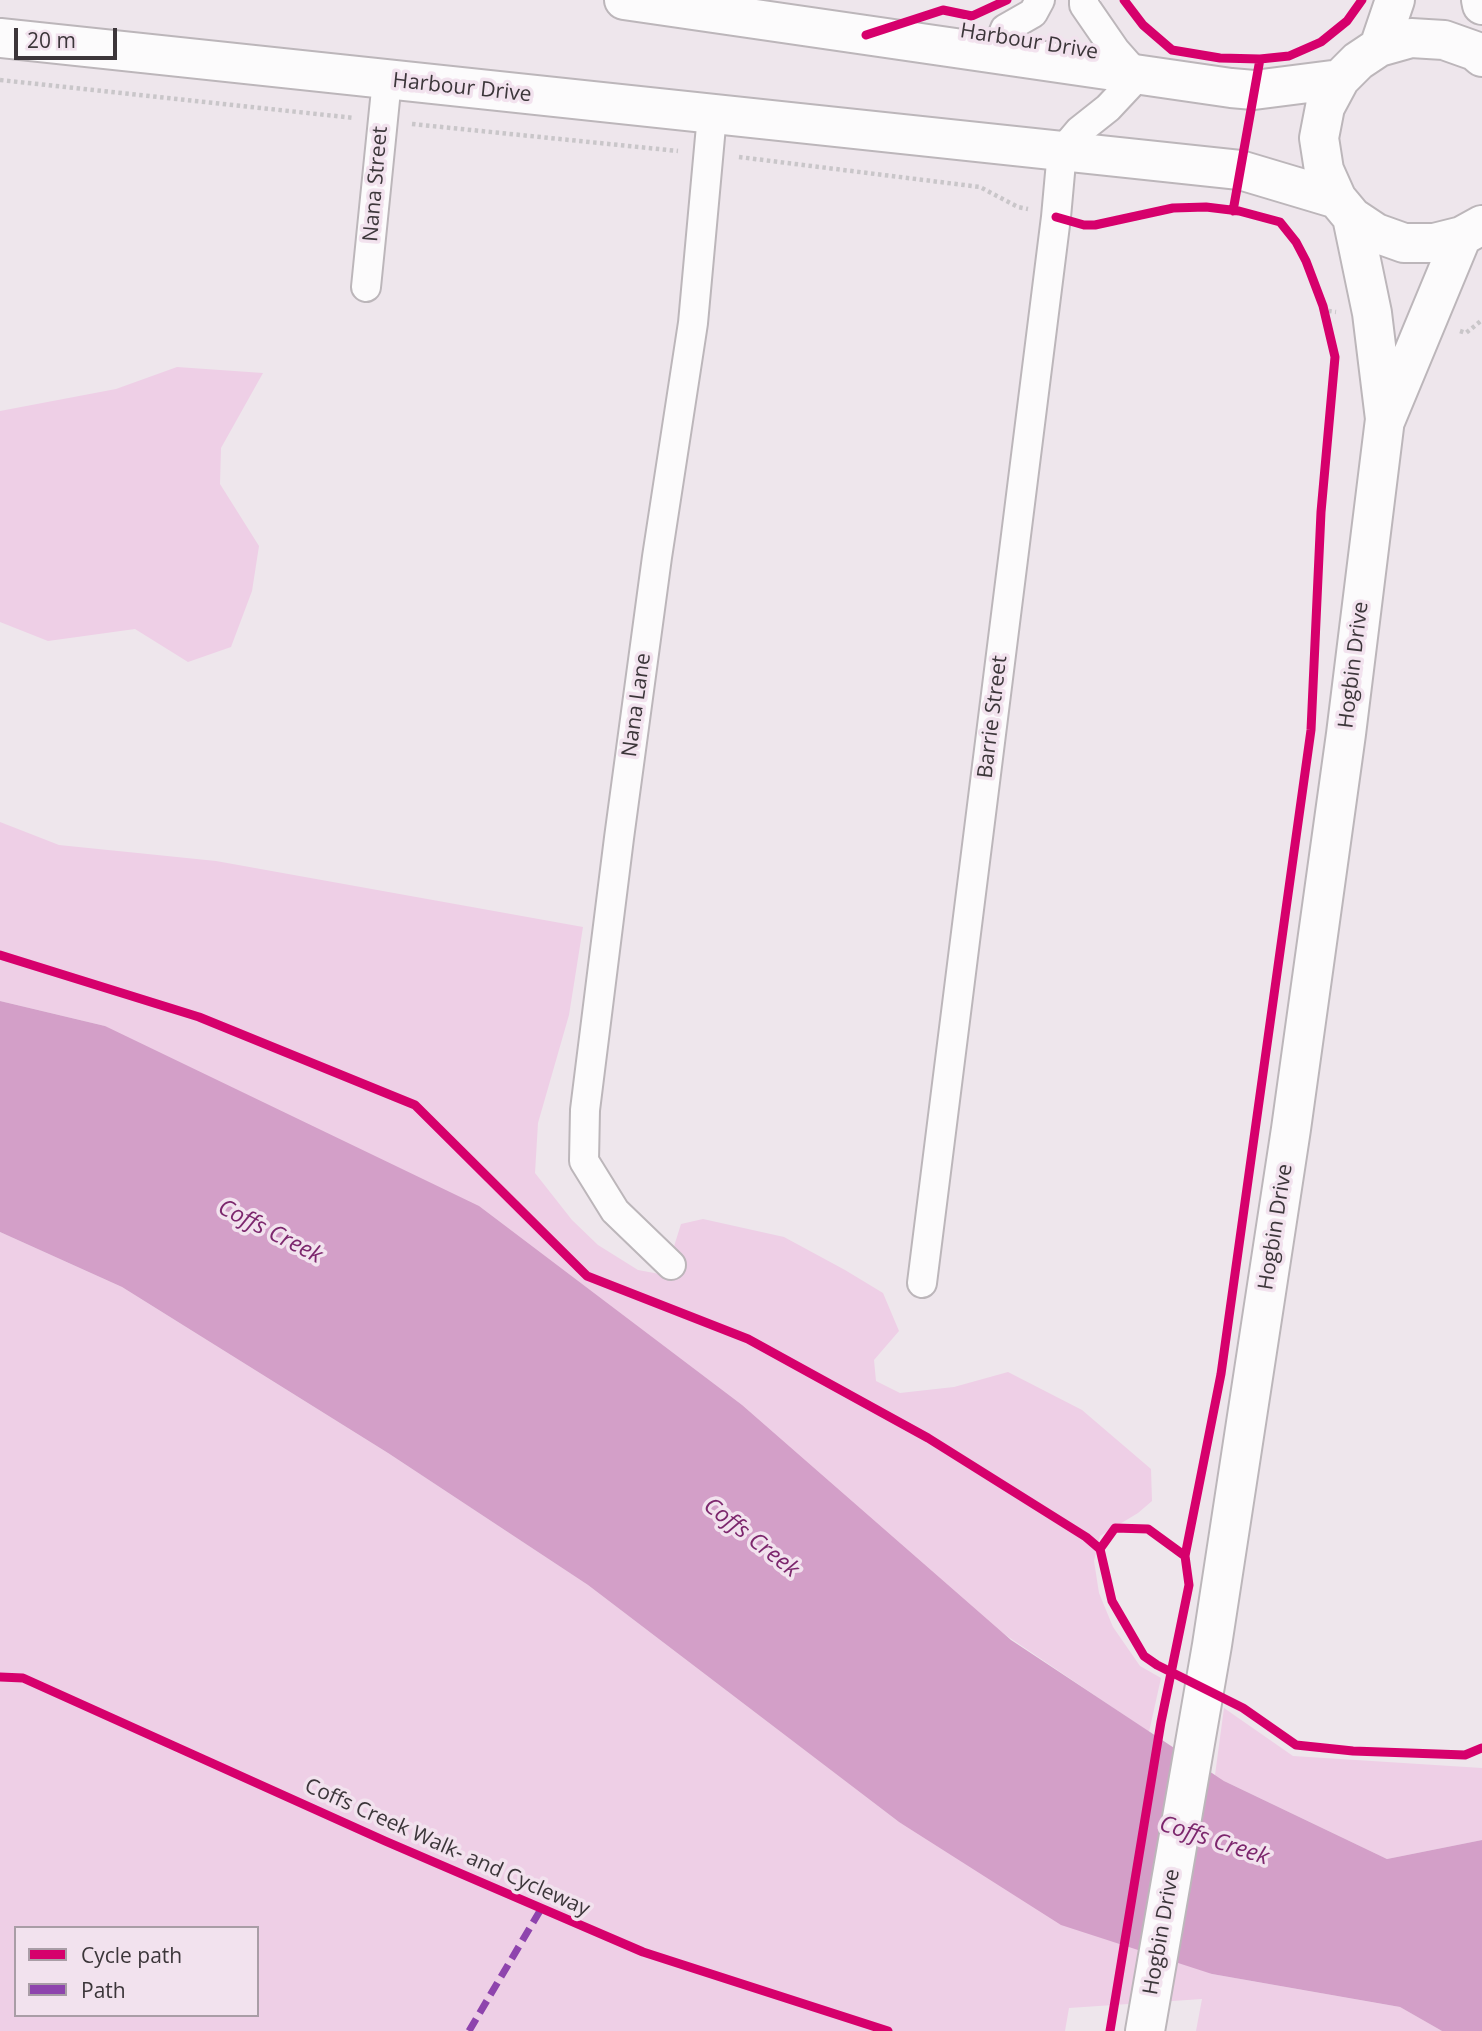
<!DOCTYPE html>
<style>
body{margin:0}
#map{position:relative;width:1482px;height:2031px;overflow:hidden;background:#eee6ec;font-family:"Open Sans",sans-serif}
canvas{display:block}
.legend{position:absolute;left:14px;top:1926px;width:245px;height:91px;box-sizing:border-box;background:#f2e2ee;border:2px solid #a99da6;margin:0;padding:9px 12px;list-style:none;font-size:21px;color:#3c363a}
.legend li{display:flex;align-items:center;gap:14px;height:35px}
.legend b{width:35px;border:2px solid #a99da6}
.scale{position:absolute;left:14px;top:28px;width:103px;height:32px;box-sizing:border-box;border:4px solid #3c363a;border-top:0;padding-left:9px;font-size:21px;line-height:24px;white-space:nowrap;color:#3c363a;-webkit-text-stroke:5px #f2e2ee;paint-order:stroke}
</style>
<div id="map">
<canvas width="1482" height="2031"></canvas>
<ul class="legend">
<li><b style="height:9px;background:#d6006c"></b>Cycle path</li>
<li><b style="height:9px;background:#8e44ad"></b>Path</li>
</ul>
<div class="scale">20 m</div>
</div>
<script>
const g = document.querySelector('canvas').getContext('2d');
g.lineJoin = 'round';
function fill(path, color) { g.fillStyle = color; g.fill(path, 'evenodd'); }
const shape = rows => new Path2D(rows.map(r => 'M' + r).join(''));
function trace(path, color, width, dash) { g.strokeStyle = color; g.lineWidth = width; g.lineCap = dash ? 'butt' : 'round'; g.setLineDash(dash || []); g.stroke(path); }
function drawText(font, color, halo, rows, align = 'center') {
  g.font = font + ' "Open Sans",sans-serif'; g.lineWidth = 7; g.setLineDash([]); g.textBaseline = 'middle'; g.strokeStyle = halo; g.fillStyle = color; for (const [text, x, y, turn = 0] of rows) {
    g.save(); g.translate(x, y); g.rotate((+turn || 0) * Math.PI / 180); g.textAlign = isNaN(turn) ? turn : align; if (halo) g.strokeText(text, 0, 0); g.fillText(text, 0, 0); g.restore();
  }
}
const green = shape([
 [177,367,263,373,221,448,220,484,259,546,252,591,231,647,188,662,135,629,48,641,0,622,0,411,116,389],
 [0,822,59,845,216,861,583,927,569,1015,538,1123,535,1173,572,1220,598,1245,638,1270,665,1275,681,1224,703,1219,784,1237,845,1270,883,1293,899,1331,874,1360,876,1381,900,1393,954,1387,1008,1372,1082,1410,1151,1469,1152,1501,1138,1513,1100,1536,1094,1561,1099,1593,1113,1627,1140,1666,1161,1678,1149,1732,105,1026,0,1001],
 [0,1232,122,1287,388,1453,588,1585,899,1822,1212,1974,1400,2007,1442,2031,1196,2031,1202,1999,1069,2008,1065,2031,0,2031],
 [16,1928,257,1928,257,2015,16,2015],
 [1224,1708,1293,1756,1482,1768,1482,1840,1387,1859,1224,1781,1215,1775]
]);
const water = shape([
 [0,1001,105,1026,479,1206,742,1405,1011,1640,1224,1781,1387,1859,1482,1840,1482,2031,1442,2031,1400,2007,1212,1974,1061,1925,899,1822,588,1585,388,1453,122,1287,0,1232]
]);
const path = shape([
 [0,80,354,118],
 [412,124,678,151],
 [739,157,980,187,1018,207,1028,209],
 [1323,306,1329,311,1336,312],
 [1460,331,1466,333,1482,320]
]);
const street = shape([
 [995,54,1005,29,1033,13,1040,0],
 [366,287,387,80],
 [671,1265,615,1211,584,1161,585,1110,619,838,657,557,693,323,712,115],
 [922,1283,1056,217,1062,151,1079,131,1108,108,1138,76,1115,50,1084,5,1084,0]
]);
const secondary = shape([
 [624,0,1231,88,1254,90,1340,79],
 [1481,0,1482,5],
 [0,38,1240,170,1337,199],
 [1379,47,1395,0],
 [1482,57,1475,51,1444,40,1411,38,1379,47,1358,61,1340,79,1325,107,1319,138,1324,170,1337,199,1352,217,1376,233,1404,243,1434,243,1462,236,1482,225],
 [1386,419,1462,236],
 [1145,2031,1212,1645,1291,1129,1346,734,1385,419,1372,313,1352,217]
]);
const quiet = shape([
 [469,2031,541,1909]
]);
const cycleway = shape([
 [1124,0,1143,25,1172,50,1220,58,1260,59,1289,56,1321,42,1347,21,1362,0],
 [866,35,943,10,972,16,1007,0],
 [1233,211,1260,59],
 [1056,217,1084,225,1095,225,1173,208,1206,207,1239,211,1280,222,1296,242,1306,261,1323,306,1335,357,1321,512,1311,730,1221,1374,1185,1556,1189,1585,1161,1722,1110,2031],
 [0,955,199,1017,415,1105,587,1276,748,1339,928,1438,1086,1537,1100,1549,1112,1601,1144,1656,1157,1665,1243,1708,1296,1745,1353,1751,1465,1755,1482,1748],
 [1100,1549,1115,1528,1148,1529,1185,1556],
 [0,1677,23,1678,385,1841,643,1952,888,2031]
]);
const streetNames = [
 ["Harbour Drive",1029,42,9],
 ["Harbour Drive",462,88,6],
 ["Nana Street",376,184,-85],
 ["Hogbin Drive",1354,665,-83],
 ["Nana Lane",637,705,-82],
 ["Barrie Street",993,717,-83],
 ["Hogbin Drive",1276,1227,-81],
 ["Coffs Creek Walk- and Cycleway",447,1848,24],
 ["Hogbin Drive",1162,1932,-80]
];
const waterNames = [
 ["Coffs Creek",270,1232,27],
 ["Coffs Creek",751,1538,38],
 ["Coffs Creek",1214,1841,18]
];
fill(green, '#eecfe6');
fill(water, '#d39fc8');
trace(street, '#bcb6ba', 32);
trace(secondary, '#bcb6ba', 42);
trace(path, '#c9c6c9', 4.5, [3.5, 3.5]);
trace(street, '#fcfbfc', 28);
trace(secondary, '#fcfbfc', 38);
trace(quiet, '#8e44ad', 7, [14, 7]);
trace(cycleway, '#d6006c', 9);
drawText('21px', '#3c363a', '#f2e2ee', streetNames);
drawText('italic 23px', '#7c276d', '#f2e2ee', waterNames);
</script>
